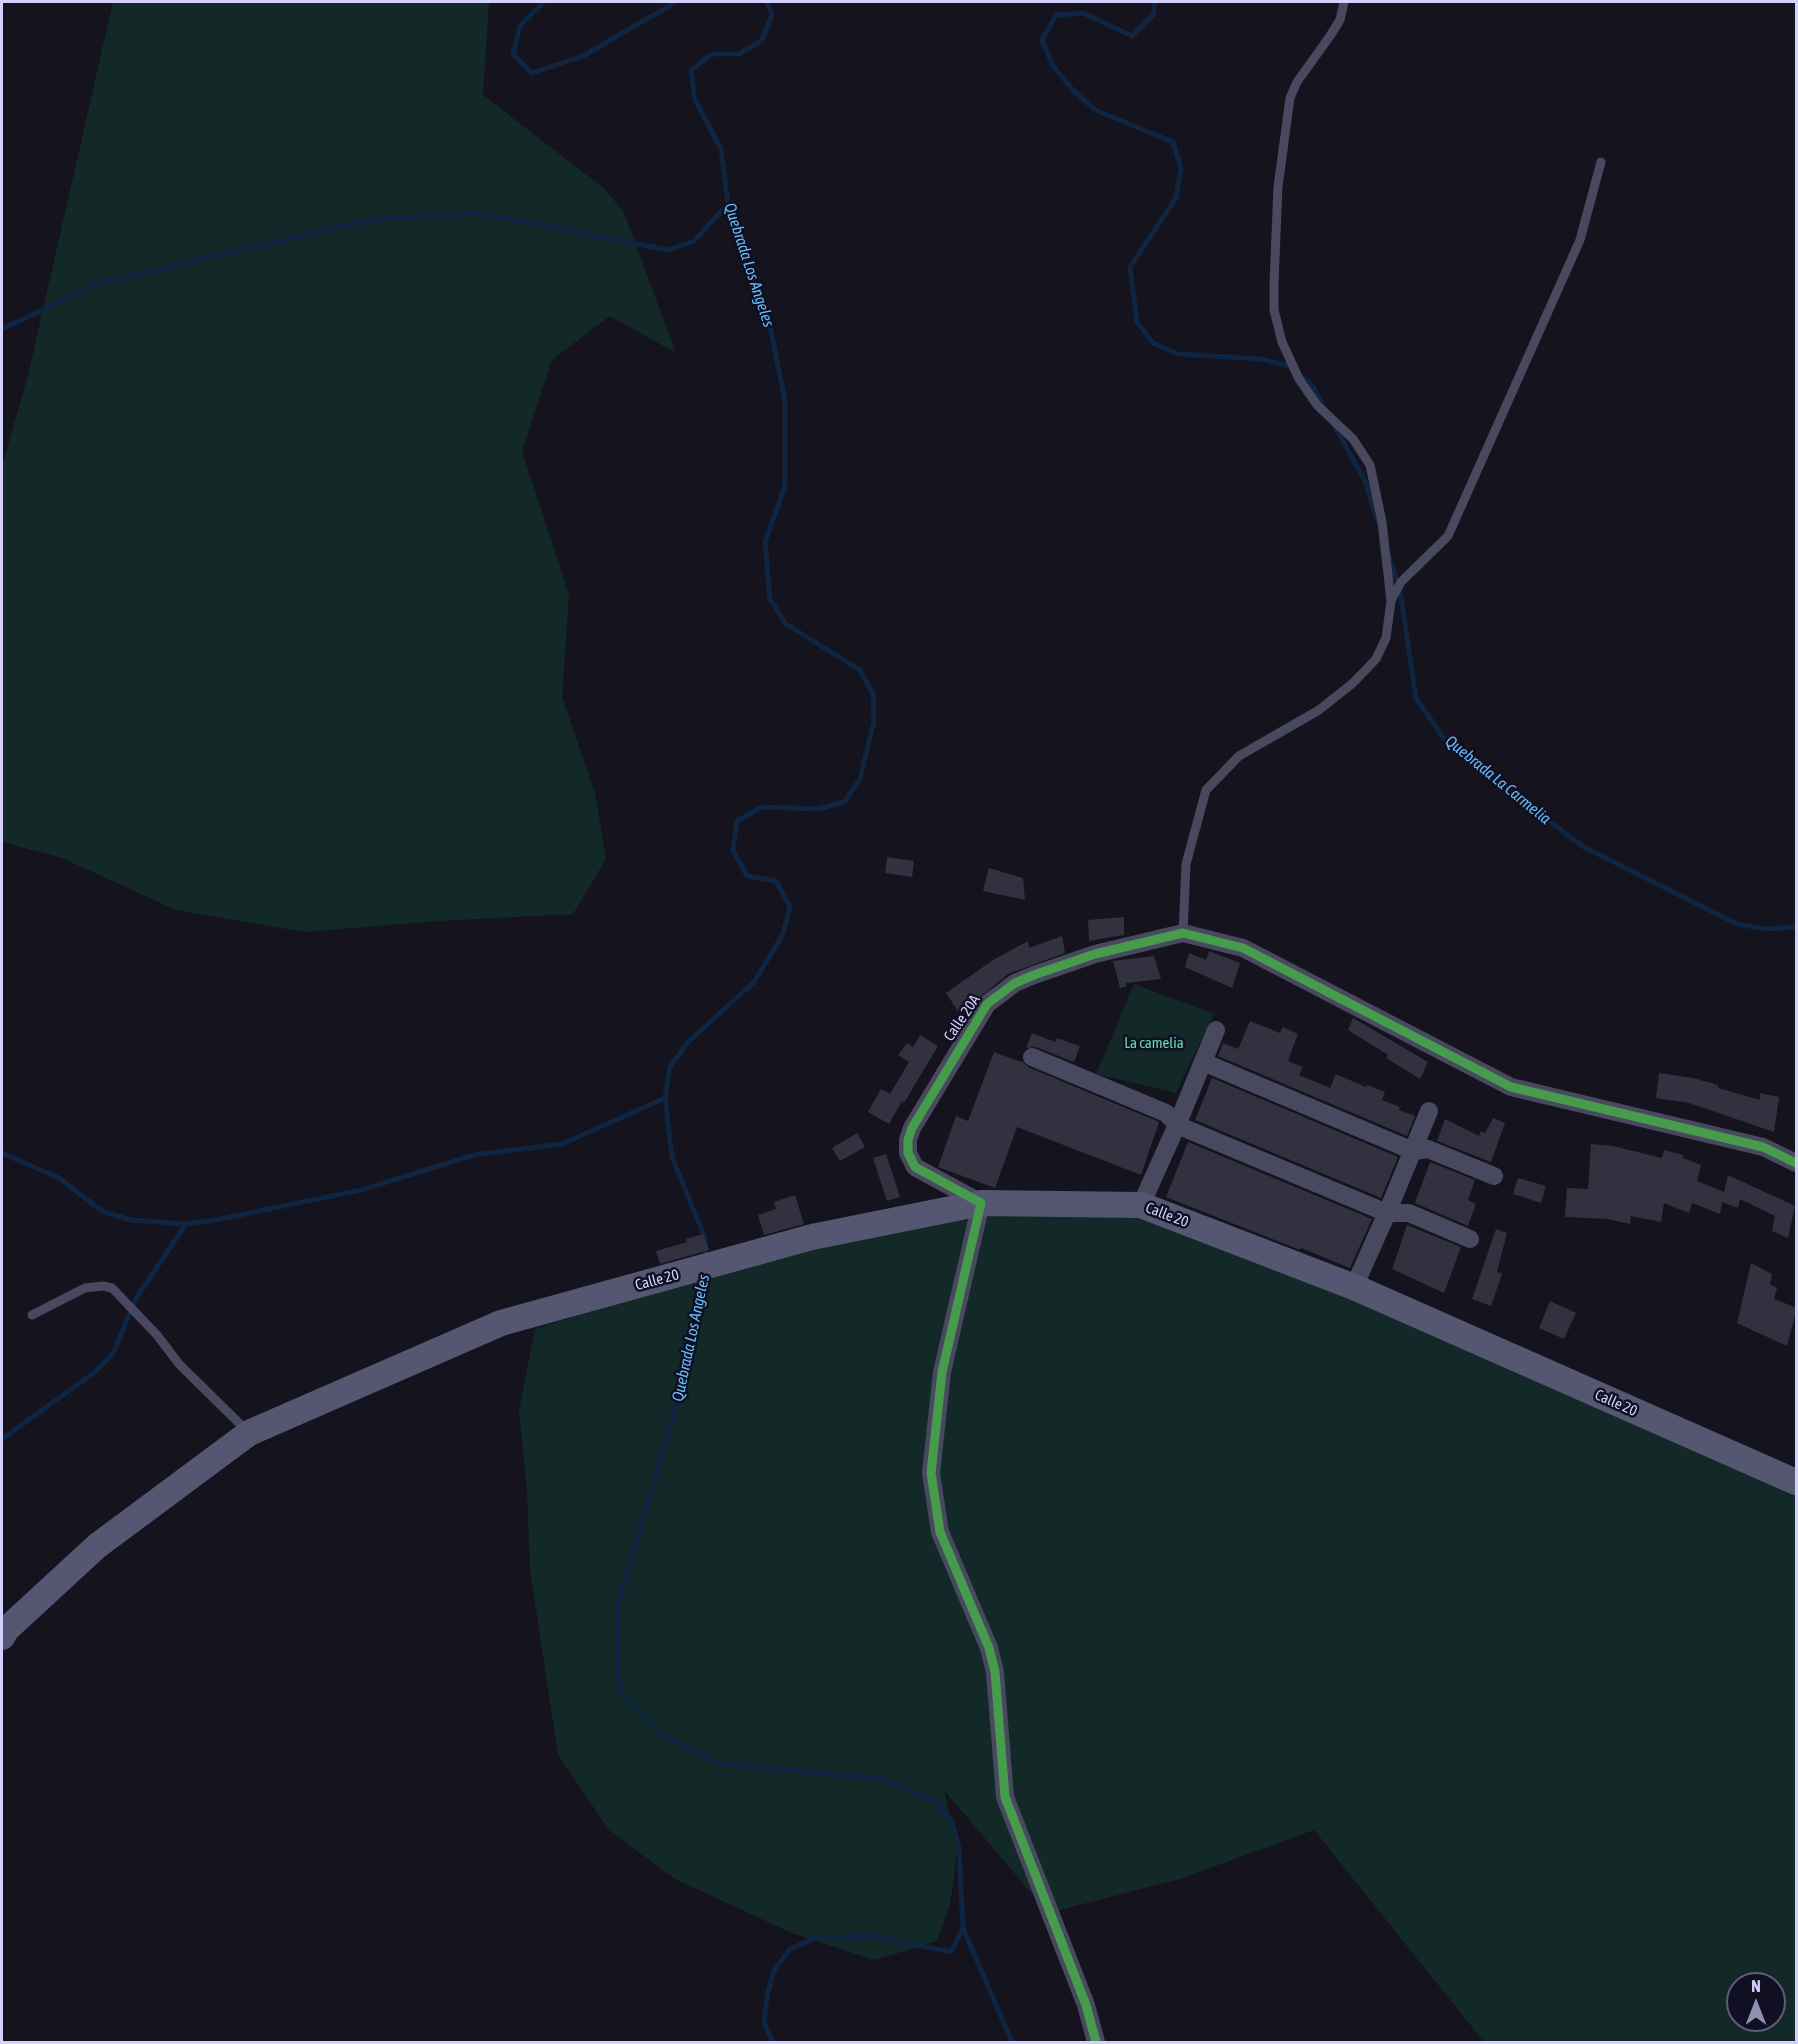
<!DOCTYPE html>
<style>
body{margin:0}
#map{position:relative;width:1798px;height:2044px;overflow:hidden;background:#14131e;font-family:"Asap Condensed",sans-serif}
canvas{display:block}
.frame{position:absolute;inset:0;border:3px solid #d4d2fd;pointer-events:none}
.north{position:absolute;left:1726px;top:1972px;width:60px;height:60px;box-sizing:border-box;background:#110f22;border:2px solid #5f5d7a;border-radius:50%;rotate:0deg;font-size:16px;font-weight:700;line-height:24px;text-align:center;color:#d4d2fd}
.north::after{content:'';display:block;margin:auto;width:21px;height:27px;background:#918faf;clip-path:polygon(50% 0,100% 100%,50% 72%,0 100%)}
</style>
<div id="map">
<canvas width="1798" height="2044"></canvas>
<div class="frame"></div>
<div class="north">N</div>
</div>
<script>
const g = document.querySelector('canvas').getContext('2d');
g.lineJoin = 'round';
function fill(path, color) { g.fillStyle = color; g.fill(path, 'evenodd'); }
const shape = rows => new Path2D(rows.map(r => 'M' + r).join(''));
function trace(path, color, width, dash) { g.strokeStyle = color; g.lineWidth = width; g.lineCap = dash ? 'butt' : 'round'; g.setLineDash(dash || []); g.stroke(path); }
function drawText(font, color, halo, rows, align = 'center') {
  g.font = font + ' "Asap Condensed",sans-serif'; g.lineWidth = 5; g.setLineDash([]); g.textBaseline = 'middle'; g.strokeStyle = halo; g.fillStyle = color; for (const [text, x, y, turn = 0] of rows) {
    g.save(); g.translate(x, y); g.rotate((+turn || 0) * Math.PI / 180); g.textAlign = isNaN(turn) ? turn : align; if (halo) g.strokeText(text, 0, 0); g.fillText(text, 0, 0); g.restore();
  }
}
const green = shape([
 [113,2,489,2,483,95,606,190,624,213,676,353,610,316,552,360,522,451,569,595,562,697,595,793,606,859,573,914,440,921,304,932,176,910,62,858,2,842,2,466,28,375],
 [1134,984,1214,1014,1176,1093,1096,1074],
 [965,1214,1175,1216,1796,1479,1796,2042,1484,2042,1314,1830,1180,1879,1048,1913,944,1790,957,1852,950,1905,937,1941,875,1960,794,1934,675,1879,609,1830,558,1755,530,1570,527,1490,519,1411,535,1329,793,1247],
 [1738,1984,1774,1984,1774,2020,1738,2020]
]);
const stream = shape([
 [544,2,520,26,513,54,532,73,583,56,676,2],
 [1155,2,1153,15,1132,36,1083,13,1056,15,1042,40,1053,66,1072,89,1095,110,1173,142,1181,169,1176,198,1130,267,1137,322,1153,343,1178,354,1261,359,1289,366,1293,370],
 [2,329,100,283,370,220,479,213,668,250,694,241,728,204],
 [1301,376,1312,385,1325,409],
 [1334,425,1365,481,1377,520],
 [1389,557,1400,590,1416,698,1448,744,1582,846,1737,924,1765,929,1796,927],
 [2,1153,59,1178,102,1211,130,1220,186,1224,215,1220,361,1190,474,1155,562,1144,665,1098],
 [706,1260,705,1238,672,1157,665,1098,670,1067,688,1042,754,982,783,934,790,906,776,881,747,876,733,850,737,821,762,807,818,809,844,802,860,779,874,721,873,694,860,670,786,624,770,599,765,542,785,486,785,401,767,311,728,204,721,149,695,100,691,70,712,54,739,54,762,40,772,15,767,2],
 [705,1275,684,1379,617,1608,619,1689,663,1735,716,1763,882,1779,935,1801,952,1822,959,1848,963,1928,951,1952,871,1936,815,1938,790,1949,774,1970,767,1996,764,2023,773,2042],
 [2,1439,95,1372,114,1352,135,1300,186,1224],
 [963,1928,1012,2042]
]);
const building = shape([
 [887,857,914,861,912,877,885,873],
 [989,868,1023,878,1025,900,983,891],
 [1124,917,1124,935,1089,941,1088,920],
 [1062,936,1065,953,1008,974,960,1014,946,993,993,960,1028,941,1029,948],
 [1209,951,1240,963,1232,988,1185,967,1189,953,1206,960],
 [1154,956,1161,979,1126,983,1126,987,1120,988,1113,961],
 [1353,1018,1428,1062,1420,1079,1386,1058,1388,1055,1348,1030],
 [1250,1021,1280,1033,1283,1027,1298,1034,1288,1061,1303,1067,1299,1075,1330,1088,1336,1074,1366,1087,1367,1085,1385,1092,1382,1100,1400,1107,1399,1110,1415,1116,1407,1136,1218,1056,1223,1043,1238,1049],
 [1032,1033,1055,1042,1057,1038,1080,1046,1074,1062,1036,1047,1026,1048],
 [920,1035,938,1046,904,1103,902,1101,889,1124,868,1112,881,1089,890,1094,909,1062,898,1055,907,1043,913,1047],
 [994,1052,1021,1062,1021,1060,1028,1067,1159,1122,1141,1175,1017,1127,995,1188,938,1167,956,1116,968,1121],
 [1659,1073,1693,1078,1718,1085,1718,1088,1760,1100,1760,1093,1779,1097,1774,1132,1689,1103,1656,1098],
 [1212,1078,1398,1157,1381,1198,1195,1120],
 [1493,1118,1505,1123,1491,1162,1437,1141,1445,1119,1479,1136,1481,1131,1485,1133],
 [857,1133,865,1147,840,1161,832,1148],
 [1188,1142,1372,1219,1350,1268,1301,1248,1300,1250,1166,1197],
 [1591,1144,1613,1146,1662,1158,1664,1150,1683,1155,1683,1158,1701,1165,1697,1181,1724,1192,1728,1175,1795,1206,1788,1238,1772,1231,1775,1216,1740,1199,1738,1208,1722,1202,1720,1214,1692,1203,1689,1213,1664,1203,1661,1222,1631,1216,1630,1224,1608,1219,1565,1217,1567,1188,1588,1189],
 [886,1154,900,1197,887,1201,873,1158],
 [1430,1162,1475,1180,1468,1200,1476,1204,1468,1226,1415,1203],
 [1518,1178,1546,1186,1541,1203,1513,1194],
 [795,1195,804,1224,764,1235,758,1215,776,1209,774,1202],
 [1407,1225,1461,1247,1444,1293,1392,1269],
 [1496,1229,1507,1233,1497,1272,1502,1274,1491,1306,1472,1299],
 [703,1234,709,1250,660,1264,656,1251,687,1242,686,1239],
 [1751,1263,1772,1274,1770,1284,1777,1288,1774,1299,1797,1308,1787,1346,1737,1323],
 [1550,1301,1576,1313,1564,1339,1539,1328]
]);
const service = shape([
 [1344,2,1340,20,1330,36,1297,82,1290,98,1278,187,1274,283,1274,310,1282,342,1299,379,1317,405,1353,439,1370,465,1382,522,1391,601],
 [1183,933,1186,864,1206,790,1239,756,1319,710,1353,683,1376,659,1386,638,1391,601,1401,582,1448,536,1473,480,1580,240,1601,162],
 [32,1315,85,1288,103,1286,112,1288,157,1335,179,1364,247,1431]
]);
const minor = shape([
 [1032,1057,1166,1113,1177,1125,1387,1213,1409,1213,1470,1239],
 [1203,1062,1413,1151,1428,1149,1494,1176],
 [1141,1205,1177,1125,1216,1030],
 [1354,1287,1387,1213,1429,1111],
 [1096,2042,1086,2005,1005,1797,995,1672,989,1648,940,1532,931,1473,942,1372,981,1203,915,1167,908,1153,908,1140,912,1128,987,1004,1015,983,1034,975,1095,954,1183,933,1243,948,1511,1087,1763,1147,1796,1163]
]);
const secondary = shape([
 [2,1637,6,1630,97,1546,249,1433,501,1323,812,1237,981,1203,1141,1205,1354,1287,1796,1482]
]);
const cycleway = shape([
 [1096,2042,1086,2005,1005,1797,995,1672,989,1648,940,1532,931,1473,942,1372,981,1203,915,1167,908,1153,908,1140,912,1128,987,1004,1015,983,1034,975,1095,954,1183,933,1243,948,1511,1087,1763,1147,1796,1163]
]);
const streetNames = [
 ["Calle 20A",962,1018,-56],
 ["Calle 20",1167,1215,21],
 ["Calle 20",657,1280,-15],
 ["Calle 20",1616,1403,24]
];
const parkNames = [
 ["La camelia",1154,1043]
];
const waterNames = [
 ["Quebrada Los Angeles",749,265,72],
 ["Quebrada La Carmelia",1498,780,39],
 ["Quebrada Los Angeles",691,1338,-78]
];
fill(green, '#122928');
trace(stream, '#0f2541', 5);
fill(building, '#323140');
trace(service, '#48495f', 9);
trace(minor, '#48495f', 18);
trace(secondary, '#555671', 26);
trace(cycleway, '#469c4c', 9);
drawText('15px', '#d4d2fd', '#110f22', streetNames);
drawText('15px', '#60dbb6', '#110f22', parkNames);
drawText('italic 16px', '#64bcf9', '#110f22', waterNames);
</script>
